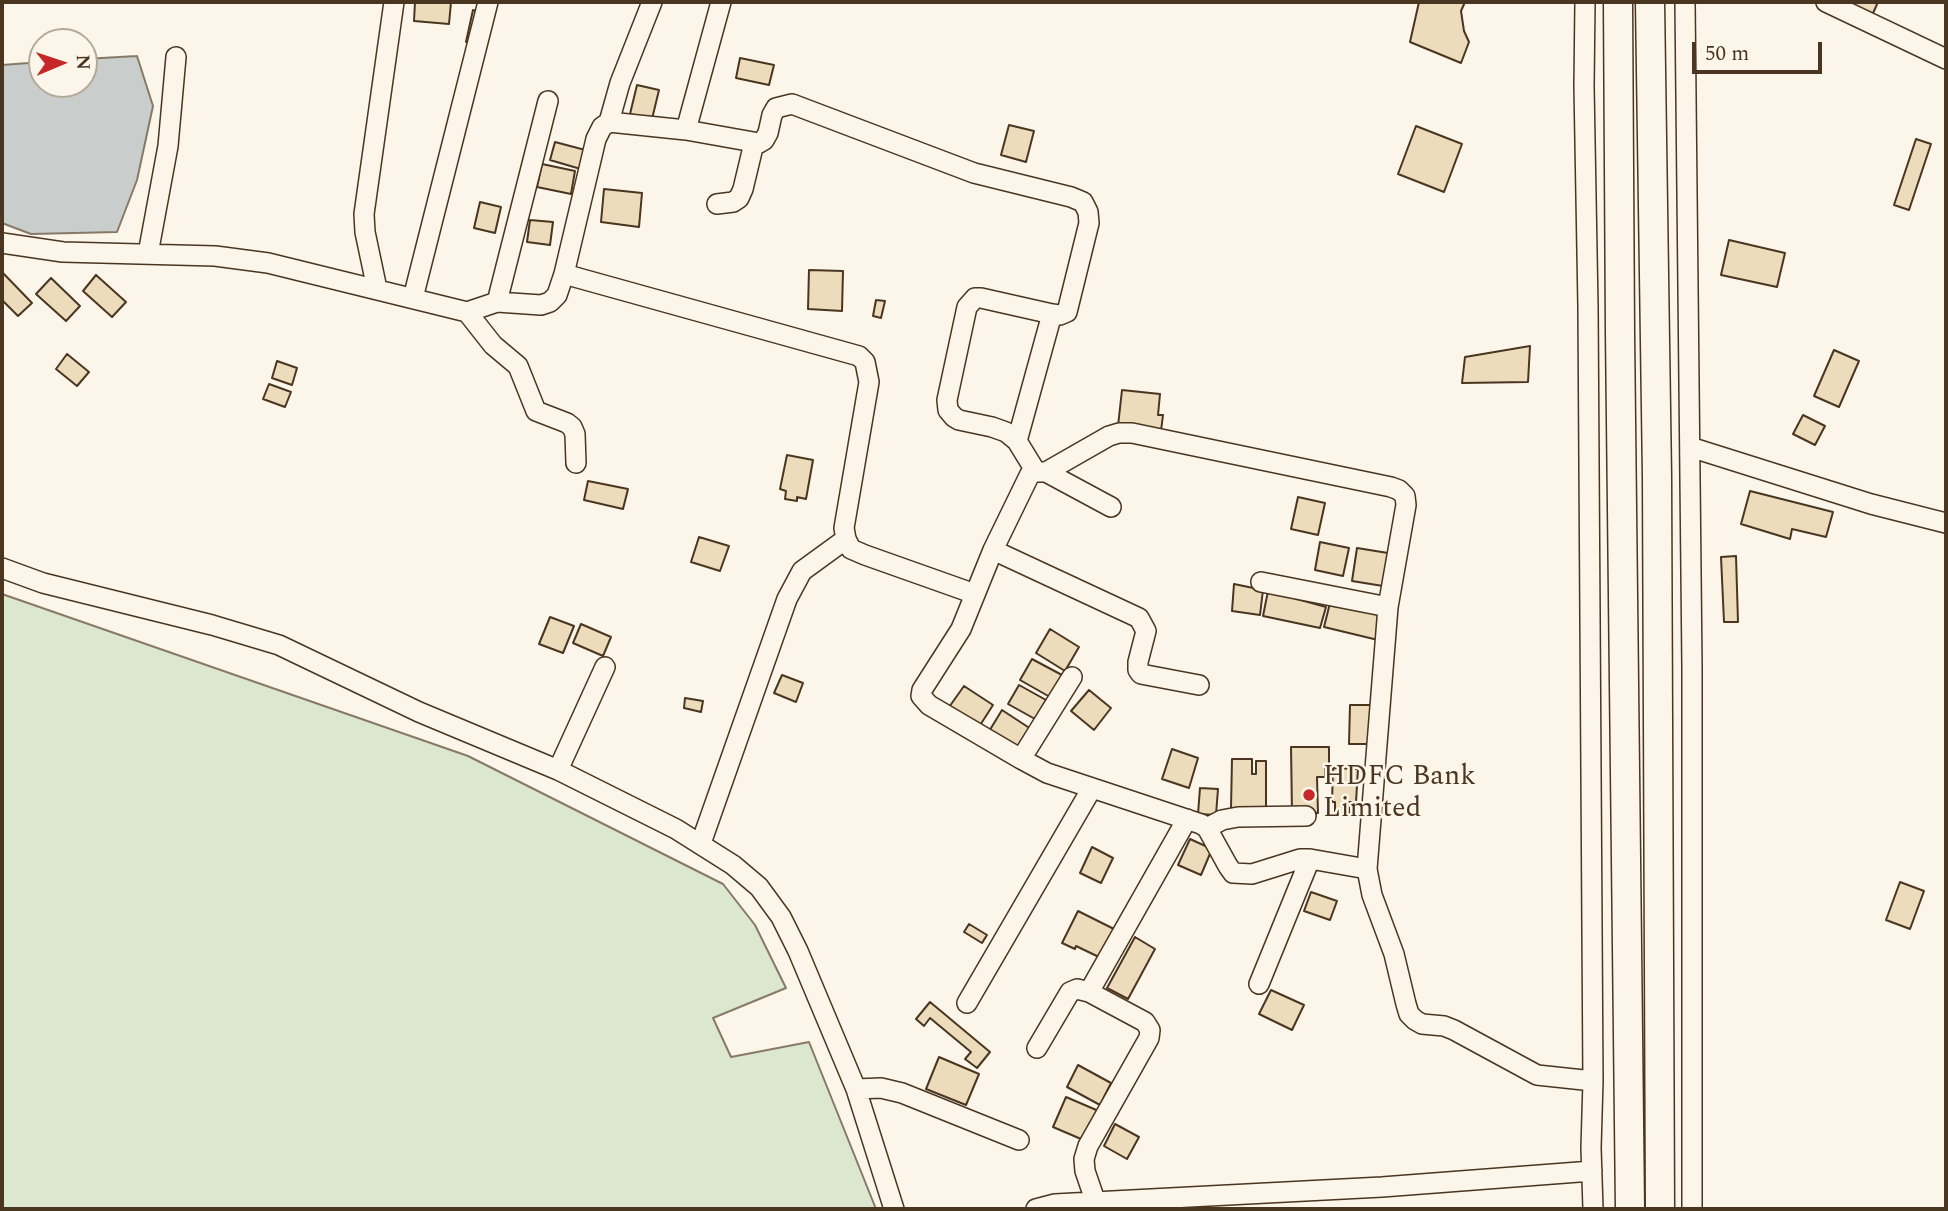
<!DOCTYPE html>
<style>
body{margin:0}
#map{position:relative;width:1948px;height:1211px;overflow:hidden;background:#fbf6e9;font-family:Spectral,serif}
canvas{display:block}
.frame{position:absolute;inset:0;border:4px solid #4a3520;pointer-events:none}
.north{position:absolute;left:28px;top:28px;width:70px;height:70px;box-sizing:border-box;background:#fbf6e9;border:2px solid #b4a999;border-radius:50%;rotate:88deg;font-size:19px;font-weight:700;line-height:28px;text-align:center;color:#4a3520}
.north::after{content:'';display:block;margin:auto;width:24px;height:32px;background:#c62828;clip-path:polygon(50% 0,100% 100%,50% 72%,0 100%)}
.scale{position:absolute;left:1692px;top:42px;width:130px;height:32px;box-sizing:border-box;border:4px solid #4a3520;border-top:0;padding-left:9px;font-size:21px;line-height:24px;white-space:nowrap;color:#4a3520;-webkit-text-stroke:5px #fbf6e9;paint-order:stroke}
</style>
<div id="map">
<canvas width="1948" height="1211"></canvas>
<div class="frame"></div>
<div class="north">N</div>
<div class="scale">50 m</div>
</div>
<script>
const g = document.querySelector('canvas').getContext('2d');
g.lineJoin = 'round';
function fill(path, color) { g.fillStyle = color; g.fill(path, 'evenodd'); }
const shape = rows => new Path2D(rows.map(r => 'M' + r).join(''));
function trace(path, color, width, dash) { g.strokeStyle = color; g.lineWidth = width; g.lineCap = dash ? 'butt' : 'round'; g.setLineDash(dash || []); g.stroke(path); }
function drawText(font, color, halo, rows, align = 'center') {
  g.font = font + ' Spectral,serif'; g.lineWidth = 5; g.setLineDash([]); g.textBaseline = 'middle'; g.strokeStyle = halo; g.fillStyle = color; for (const [text, x, y, turn = 0] of rows) {
    g.save(); g.translate(x, y); g.rotate((+turn || 0) * Math.PI / 180); g.textAlign = isNaN(turn) ? turn : align; if (halo) g.strokeText(text, 0, 0); g.fillText(text, 0, 0); g.restore();
  }
}
const green = shape([
 [2,594,468,756,723,884,755,925,786,988,713,1018,731,1057,809,1042,876,1209,2,1209,2,594]
]);
const water = shape([
 [137,56,153,106,137,180,117,232,31,234,2,223,2,65,42,62,42,84,84,84,84,59,137,56]
]);
const building = shape([
 [415,2,451,2,449,24,414,21,415,2],
 [1419,2,1465,2,1461,11,1464,31,1469,42,1461,63,1410,42,1419,2],
 [1833,2,1878,2,1870,20,1833,2],
 [473,10,483,12,476,44,466,42,473,10],
 [740,58,774,65,769,85,736,78,740,58],
 [637,85,659,90,652,119,630,114,637,85],
 [1009,125,1034,131,1026,162,1001,155,1009,125],
 [1416,126,1462,144,1444,192,1398,174,1416,126],
 [1916,139,1931,144,1909,210,1894,205,1916,139],
 [555,142,589,151,584,170,550,160,555,142],
 [542,164,575,171,571,194,537,187,542,164],
 [604,189,642,193,639,227,601,222,604,189],
 [480,202,501,207,495,233,474,228,480,202],
 [530,220,553,222,550,245,527,242,530,220],
 [1729,240,1785,253,1777,287,1721,275,1729,240],
 [809,270,843,271,842,311,808,309,809,270],
 [2,272,32,303,18,316,2,300,2,272],
 [96,275,126,302,112,317,83,291,96,275],
 [51,278,80,306,66,321,36,294,51,278],
 [876,300,885,301,881,318,873,316,876,300],
 [1530,346,1528,382,1462,383,1465,357,1530,346],
 [1834,350,1859,361,1839,407,1814,396,1834,350],
 [67,354,89,372,77,386,56,369,67,354],
 [277,361,297,368,292,385,272,378,277,361],
 [269,384,291,392,285,407,263,399,269,384],
 [1122,390,1160,394,1158,415,1163,415,1161,431,1118,426,1122,390],
 [1803,415,1825,426,1815,445,1793,434,1803,415],
 [787,455,813,460,806,499,797,497,797,501,785,499,786,491,780,489,787,455],
 [588,481,628,489,623,509,584,500,588,481],
 [1750,491,1833,512,1826,537,1792,529,1790,539,1741,524,1750,491],
 [1298,497,1325,503,1318,535,1291,529,1298,497],
 [699,537,729,546,720,571,691,562,699,537],
 [1320,542,1349,548,1343,576,1315,570,1320,542],
 [1357,548,1388,553,1383,586,1352,581,1357,548],
 [1736,556,1738,622,1724,622,1721,557,1736,556],
 [1234,584,1263,590,1260,615,1232,611,1234,584],
 [1268,591,1326,607,1320,628,1263,616,1268,591],
 [1330,603,1384,615,1378,640,1324,627,1330,603],
 [550,617,574,626,563,653,539,644,550,617],
 [581,624,611,637,603,656,573,643,581,624],
 [1050,629,1079,647,1065,671,1036,653,1050,629],
 [1032,659,1062,675,1050,697,1020,680,1032,659],
 [782,675,803,683,796,702,774,693,782,675],
 [1019,685,1046,700,1035,719,1008,704,1019,685],
 [964,686,993,705,977,730,947,710,964,686],
 [1089,690,1111,708,1094,730,1071,711,1089,690],
 [685,698,703,701,701,712,684,708,685,698],
 [1350,705,1373,705,1372,744,1349,744,1350,705],
 [1002,710,1034,731,1021,753,988,733,1002,710],
 [1291,747,1329,747,1329,767,1325,767,1325,777,1317,777,1318,813,1292,813,1291,747],
 [1172,749,1198,758,1189,788,1162,779,1172,749],
 [1232,759,1252,759,1252,774,1256,774,1256,761,1266,761,1266,808,1231,808,1232,759],
 [1333,768,1358,769,1356,802,1349,802,1349,815,1335,815,1335,802,1332,802,1333,768],
 [1200,788,1218,789,1216,815,1198,814,1200,788],
 [1190,839,1212,849,1201,875,1178,865,1190,839],
 [1092,847,1113,858,1101,883,1080,873,1092,847],
 [1900,882,1924,891,1910,929,1886,920,1900,882],
 [1311,892,1337,901,1330,920,1304,911,1311,892],
 [1078,911,1114,929,1101,958,1076,946,1075,949,1062,943,1078,911],
 [969,924,987,935,982,943,964,932,969,924],
 [1135,937,1155,949,1128,999,1107,988,1135,937],
 [1271,990,1304,1005,1292,1030,1259,1014,1271,990],
 [930,1002,990,1052,977,1068,965,1059,971,1052,930,1018,924,1026,916,1019,930,1002],
 [939,1057,979,1074,966,1105,926,1089,939,1057],
 [1078,1065,1111,1083,1100,1105,1067,1087,1078,1065],
 [1066,1097,1101,1112,1088,1142,1053,1127,1066,1097],
 [1115,1124,1139,1137,1127,1159,1104,1146,1115,1124]
]);
const minor = shape([
 [1585,2,1584,86,1588,307,1593,1081,1591,1148,1593,1209],
 [1685,2,1692,667,1692,1209],
 [1826,2,1946,59],
 [609,122,686,130,759,143,764,140,768,133,772,115,776,108,792,104,974,173,1071,197,1083,202,1088,212,1089,223,1067,312,1060,315,1052,314,981,298,975,298,967,307,947,400,948,410,954,417,959,420,992,427,1006,432,1017,441,1036,472],
 [686,130,721,2],
 [717,204,733,202,739,198,743,189,754,143],
 [2,243,63,252,215,256,268,263,467,312,497,302,541,305,550,302,557,295,564,274,596,139,602,127,609,122,620,83,652,2],
 [148,254,168,146,176,57],
 [564,274,859,356,865,362,869,382,844,528,846,539,851,549,865,555,975,594],
 [377,289,365,232,364,214,394,2],
 [413,298,488,2],
 [497,302,548,101],
 [467,312,493,345,518,366,536,411,567,423,572,427,575,434,576,463],
 [1017,441,1052,314],
 [1690,447,1871,504,1946,523],
 [1046,472,1109,436,1119,433,1132,433,1391,487,1399,490,1405,496,1406,505,1388,607,1367,869],
 [993,550,1139,618,1146,631,1138,662,1138,670,1141,674,1199,685],
 [2,568,43,583,212,625,279,645,419,712,558,770,676,829,733,865,759,887,781,917,798,951,856,1089,894,1209],
 [1261,582,1388,607],
 [1072,677,1021,759,1047,773,1201,824,1207,828,1228,866,1233,873,1252,874,1300,859,1310,859,1367,869,1372,895,1394,954,1406,1004,1409,1014,1415,1020,1422,1024,1444,1026,1454,1030,1537,1075,1593,1081],
 [1021,759,929,705,921,696,922,690,961,629,993,550,1030,474,1036,472,1046,472,1111,507],
 [558,770,605,667],
 [1207,828,1222,820,1238,817,1306,816],
 [701,843,787,599,802,571,846,539],
 [1259,984,1310,859],
 [1089,992,1187,819],
 [967,1003,1092,788],
 [1037,1048,1070,992,1077,989,1089,992,1145,1022,1150,1030,1149,1038,1088,1146,1084,1159,1085,1171,1096,1203],
 [856,1089,881,1088,902,1093,1019,1140],
 [1036,1209,1055,1204,1382,1187,1592,1171]
]);
const highway = shape([
 [1618,2,1620,333,1630,1209],
 [1650,2,1657,477,1660,1209]
]);
const markers = [
 [1309,795,7,"#c62828"]
];
const poiNames = [
 ["HDFC Bank",1323,779],
 ["Limited",1323,811]
];
fill(green, '#dce7d0');
trace(green, '#887966', 2);
fill(water, '#c9cecd');
trace(water, '#887966', 2);
fill(building, '#ecdcbc');
trace(building, '#4a3520', 2);
trace(minor, '#4a3520', 22);
trace(highway, '#4a3520', 31);
trace(minor, '#fbf6e9', 19);
trace(highway, '#fbf6e9', 28);
for (const [x, y, r, color] of markers) { const dot = new Path2D(); dot.arc(x, y, r, 0, 2 * Math.PI); g.fillStyle = color; g.fill(dot); trace(dot, '#fbf6e9', 2.5); }
drawText('28px', '#4a3520', '#fbf6e9', poiNames, 'left');
</script>
